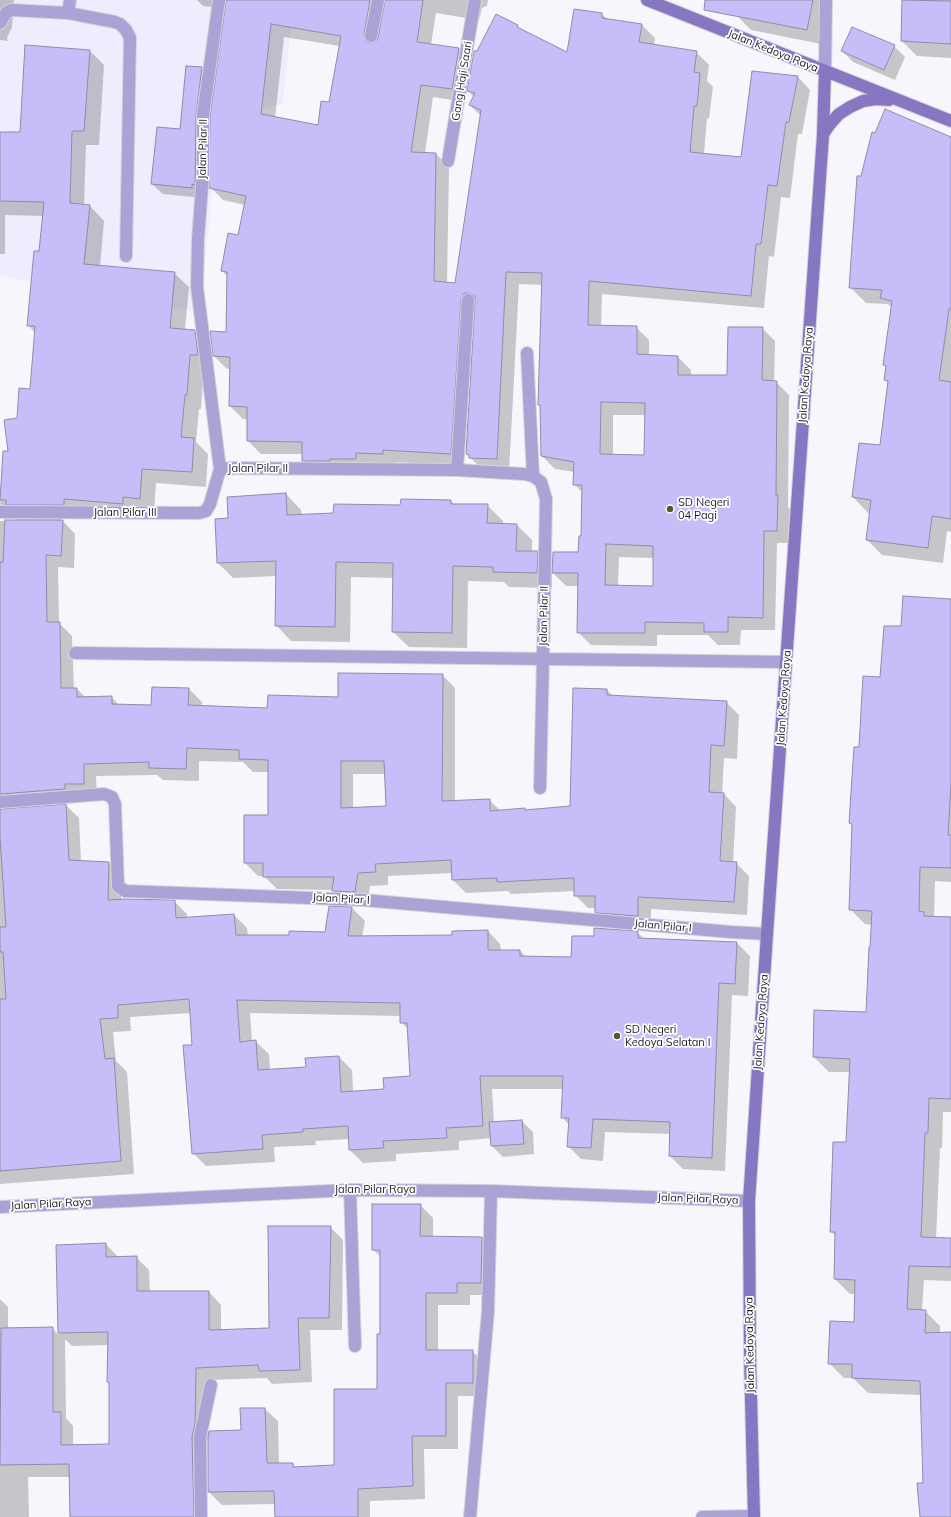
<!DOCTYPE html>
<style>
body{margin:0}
canvas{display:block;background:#f7f6fd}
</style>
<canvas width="951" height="1517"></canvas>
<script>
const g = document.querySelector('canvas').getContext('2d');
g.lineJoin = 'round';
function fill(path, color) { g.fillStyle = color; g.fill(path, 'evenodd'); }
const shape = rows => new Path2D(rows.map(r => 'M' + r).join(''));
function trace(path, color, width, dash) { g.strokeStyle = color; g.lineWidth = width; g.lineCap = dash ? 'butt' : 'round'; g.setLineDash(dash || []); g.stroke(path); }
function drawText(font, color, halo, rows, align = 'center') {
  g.font = font + ' Mulish,sans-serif'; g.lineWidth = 3.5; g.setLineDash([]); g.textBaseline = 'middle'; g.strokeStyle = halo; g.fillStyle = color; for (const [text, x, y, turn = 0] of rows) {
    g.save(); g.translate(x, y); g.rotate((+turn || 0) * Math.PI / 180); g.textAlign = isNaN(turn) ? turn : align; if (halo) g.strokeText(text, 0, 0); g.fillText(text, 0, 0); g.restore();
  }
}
const built = shape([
 [0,0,294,0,283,104,220,118,200,312,0,276]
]);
const shadow = shape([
 [0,0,14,0,12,27,7,38,8,41,0,40],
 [197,0,488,0,487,6,482,8,479,20,436,13,431,45,459,49,473,63,478,52,517,26,520,29,568,53,602,14,608,20,642,25,655,38,654,46,696,52,709,65,707,81,713,87,709,119,707,118,704,154,741,158,798,77,810,90,802,134,798,134,790,198,781,197,774,257,769,256,764,308,602,294,601,326,636,327,649,340,649,356,678,357,691,370,691,376,728,376,762,328,775,341,774,382,776,382,789,395,788,507,790,509,790,543,777,543,775,630,741,630,740,645,718,645,708,635,657,635,657,646,591,645,578,632,579,586,566,586,552,572,552,588,509,587,504,582,468,581,467,648,409,647,393,632,394,578,351,577,350,642,291,641,276,625,276,576,233,578,218,563,229,519,286,494,301,510,302,515,334,514,401,506,401,500,451,501,455,505,487,505,503,521,503,525,517,525,532,540,532,552,537,552,553,569,579,553,582,537,583,493,574,484,575,472,555,469,542,456,543,285,519,284,509,472,483,471,467,454,476,308,473,313,463,466,396,462,396,467,316,474,303,461,303,454,261,454,248,441,248,419,243,419,230,406,230,369,227,369,214,356,227,333,228,277,222,271,239,236,245,205,223,200,210,187,226,9,203,6],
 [284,37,340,46,330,103,319,127,275,118],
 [467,90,474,97,470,105,481,116,456,284,447,283,449,167,436,154,425,153,433,97,465,102],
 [613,415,646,415,645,456,613,455],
 [619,557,654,558,654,587,618,587],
 [740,0,829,0,821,44,751,30,737,16],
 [903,0,951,0,951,58,917,56,902,41],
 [894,46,905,57,895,80,853,62,842,51],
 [90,51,104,65,99,145,86,145,84,206,90,206,104,221,100,266,174,273,189,287,185,330,194,331,209,345,204,369,201,409,199,409,196,442,208,454,206,487,156,483,154,513,78,513,78,519,61,519,75,534,74,568,58,567,59,623,72,636,74,689,77,689,86,698,111,697,119,705,152,706,189,689,202,702,201,707,268,709,339,698,442,675,455,688,455,802,489,800,501,811,525,809,527,811,571,807,574,689,607,690,613,696,726,702,739,715,737,759,724,758,722,794,724,794,736,807,733,863,736,863,749,876,747,915,651,909,651,929,609,925,596,912,596,908,588,908,575,895,575,891,511,894,508,891,466,893,453,880,453,873,388,876,388,885,370,886,367,905,346,904,333,890,277,889,264,876,258,876,245,863,269,816,269,772,253,772,243,762,199,761,199,781,163,780,157,775,96,776,97,796,13,807,6,810,66,805,79,818,81,862,109,863,122,876,121,900,174,901,187,914,187,918,234,915,247,928,248,936,290,936,326,933,330,907,352,908,365,921,362,937,453,936,488,931,500,944,501,951,520,951,526,957,572,958,595,937,637,932,644,939,737,943,750,956,748,996,732,995,725,1171,683,1169,670,1156,671,1134,605,1132,603,1161,581,1159,568,1146,569,1125,562,1117,563,1089,492,1089,494,1123,522,1121,533,1132,534,1154,503,1157,492,1146,492,1138,459,1141,459,1150,396,1154,396,1161,363,1163,350,1150,350,1139,315,1141,316,1145,274,1147,275,1162,206,1166,193,1153,193,1045,191,1013,130,1017,131,1031,113,1032,116,1061,127,1072,134,1174,0,1184,0,521,17,521,0,504,4,452,9,452,18,419,31,390,35,333,28,325,40,252,44,216,5,215,5,254,0,254,0,133,21,133],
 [353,774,386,774,387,807,353,809],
 [250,1013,401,1016,401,1022,409,1030,411,1077,385,1090,353,1092,352,1070,339,1057,307,1068,270,1070,269,1054,256,1042,252,1042],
 [202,68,213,79,206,127,202,198,163,194,152,184,180,130],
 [951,138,951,532,947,531,943,563,882,555,867,540,870,513,868,513,853,497,880,447,889,383,885,380,887,368,884,365,892,308,888,304,866,303,850,287,862,177],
 [951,600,951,882,935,881,934,918,951,918,951,1112,943,1112,942,1148,940,1148,936,1239,951,1239,951,1281,924,1280,922,1311,925,1311,940,1326,940,1333,951,1333,951,1517,921,1517,924,1484,921,1395,868,1393,853,1378,844,1378,829,1363,854,1323,856,1294,850,1294,835,1279,836,1237,831,1231,847,1143,850,1072,829,1072,814,1057,867,1013,873,925,865,924,850,909,853,826,850,823,860,748,881,678,902,627],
 [420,1205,433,1218,433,1237,482,1238,495,1251,494,1295,470,1295,470,1305,438,1305,438,1351,472,1351,485,1363,485,1396,458,1396,458,1449,424,1449,425,1499,370,1501,370,1517,276,1517,276,1504,222,1505,209,1492,208,1437,242,1431,265,1409,278,1421,279,1464,293,1464,296,1468,335,1466,378,1390,381,1335,381,1257,373,1250],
 [330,1227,343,1240,342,1330,310,1330,312,1382,272,1384,267,1378,209,1380,208,1437,205,1450,206,1517,71,1517,70,1477,28,1477,29,1517,0,1517,0,1419,2,1419,2,1377,0,1377,0,1299,8,1307,8,1328,52,1328,59,1335,57,1246,106,1244,119,1258,136,1257,149,1270,150,1292,209,1292,221,1305,221,1331,270,1329],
 [65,1339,72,1346,108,1345,108,1382,110,1384,110,1445,73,1446,73,1426,66,1418]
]);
const building = shape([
 [226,0,370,0,364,35,366,41,370,43,376,41,378,38,385,0,423,0,417,42,459,48,452,89,421,85,411,152,436,153,434,281,455,283,481,110,469,105,475,93,467,91,474,51,477,51,496,14,518,25,517,27,567,52,574,9,602,13,602,18,642,24,639,42,697,51,694,72,700,73,697,106,694,106,690,152,741,157,752,71,798,76,789,122,786,122,777,186,768,185,761,244,756,244,751,296,589,281,588,325,637,326,637,354,678,356,678,375,727,375,728,327,763,327,762,380,777,381,776,495,778,495,777,531,764,531,763,618,728,617,728,632,704,632,704,623,645,622,645,633,577,633,578,573,552,573,553,552,578,552,579,536,581,536,582,485,573,485,574,462,541,456,540,405,538,405,542,273,506,272,497,459,469,458,469,455,466,454,475,300,475,296,469,293,464,293,461,300,451,454,383,450,383,454,356,453,356,459,330,459,330,461,302,461,302,442,247,441,247,407,229,406,230,357,213,356,210,331,226,332,227,272,221,271,228,233,238,235,246,196,209,188,210,117,226,0],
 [271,24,341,36,329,102,321,101,318,125,261,114,271,24],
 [601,402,645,403,644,455,600,454,601,402],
 [606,544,653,546,653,586,605,585,606,544],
 [705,0,813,0,807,30,704,10,705,0],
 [902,0,951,1,951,44,901,41,902,0],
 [852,27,895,45,884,70,841,51,852,27],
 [25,45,90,50,84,131,72,131,70,203,90,205,84,264,175,272,170,328,195,330,198,355,190,355,187,395,185,395,181,437,194,438,192,472,142,469,140,499,123,497,123,504,64,499,64,505,6,505,6,500,0,500,3,451,8,451,4,420,17,418,19,388,30,389,35,326,27,326,34,251,39,251,44,202,0,201,0,132,20,132,25,45],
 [186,66,202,67,196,116,195,185,192,184,192,188,151,184,157,127,180,129,186,66],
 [885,109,951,137,951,309,949,309,939,380,951,382,951,519,932,516,928,548,866,540,871,500,852,497,859,443,880,445,888,381,884,380,886,366,883,365,892,301,880,298,882,290,849,288,857,176,861,176,872,132,875,133,885,109],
 [286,493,287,515,333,513,334,504,400,505,401,499,451,500,451,504,488,504,487,523,517,524,516,551,538,551,537,573,493,572,493,567,453,566,452,633,392,632,393,563,336,562,335,627,275,626,276,561,217,563,215,519,228,518,227,497,286,493],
 [5,520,63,520,61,556,46,555,47,622,60,622,61,688,77,688,77,697,112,696,112,704,151,705,152,687,189,688,188,705,267,708,268,695,338,697,338,673,443,674,442,801,490,799,490,811,525,808,525,810,570,806,573,688,607,689,607,695,727,701,724,746,711,745,709,792,724,793,720,861,737,862,734,902,638,897,638,916,595,913,595,896,574,896,574,878,497,882,497,878,452,880,451,860,375,864,376,872,358,873,355,892,332,891,334,877,263,877,263,863,244,863,244,815,268,815,268,760,239,759,239,750,187,748,186,769,149,768,149,762,84,764,84,784,65,784,65,789,0,794,0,562,3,562,5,520],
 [341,761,384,761,386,806,341,808,341,761],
 [903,596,951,599,951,785,948,835,951,835,951,868,920,867,919,911,924,912,924,916,951,917,951,1099,929,1098,928,1133,925,1133,921,1237,951,1238,951,1267,909,1266,907,1309,926,1310,925,1333,951,1332,951,1517,920,1517,917,1483,923,1483,920,1381,852,1378,852,1364,828,1364,830,1321,854,1322,855,1280,834,1279,835,1232,830,1232,833,1142,846,1142,850,1059,813,1057,814,1010,866,1012,869,947,870,947,872,911,849,910,852,824,849,823,854,747,859,747,863,676,880,677,884,626,901,626,903,596],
 [66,804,69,860,109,862,108,900,125,899,175,900,176,918,234,914,236,935,289,935,289,931,325,932,329,906,352,907,348,936,452,935,452,931,488,930,488,950,520,950,520,956,571,957,572,936,594,936,594,928,638,931,638,938,737,942,735,984,719,983,712,1158,669,1156,670,1122,593,1119,591,1148,567,1147,569,1118,561,1118,563,1076,480,1076,483,1126,446,1128,447,1138,383,1141,384,1148,349,1150,348,1126,303,1129,303,1132,262,1135,263,1149,192,1154,183,1045,192,1045,189,999,118,1005,118,1018,100,1019,105,1059,114,1058,121,1161,0,1171,0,999,6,999,3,952,0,952,0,927,6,927,0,837,0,809,66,804],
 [237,1000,400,1003,400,1023,407,1023,410,1076,383,1078,384,1089,341,1092,339,1056,305,1058,306,1067,258,1070,256,1040,240,1042,237,1000],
 [522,1120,524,1144,491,1146,489,1122,522,1120],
 [372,1204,421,1204,420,1236,482,1237,481,1283,457,1283,457,1293,426,1293,426,1350,473,1350,473,1383,446,1383,446,1436,412,1436,413,1486,358,1489,358,1517,275,1517,274,1491,208,1492,208,1438,209,1431,241,1430,240,1408,265,1408,267,1463,293,1463,293,1467,334,1465,334,1389,377,1389,377,1334,380,1334,380,1250,372,1250,372,1204],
 [268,1226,331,1226,329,1318,298,1318,300,1370,259,1371,258,1365,196,1368,195,1424,192,1437,194,1517,70,1517,69,1464,0,1465,1,1328,53,1327,53,1412,61,1412,61,1445,109,1444,109,1382,107,1382,108,1332,58,1333,56,1245,106,1243,106,1257,137,1256,137,1291,209,1291,209,1330,269,1328,268,1226]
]);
const lane = shape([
 [70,0,68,13,115,22,120,24,126,30,130,38,126,256],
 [0,23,6,13,11,10,68,13],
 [540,788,543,658]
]);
const street = shape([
 [371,36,378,0],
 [825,71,826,0],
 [448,161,475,0],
 [527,353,533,476],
 [220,469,235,468,457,470,524,474,533,476,541,482,546,499,543,658],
 [457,470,468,300],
 [0,512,199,513,206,511,210,504,220,469,197,287,198,239,203,173,203,116,219,0],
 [75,653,786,662],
 [0,802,104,794,112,797,115,804,118,886,125,891,363,900,731,932,767,934],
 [350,1190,355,1346],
 [0,1207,350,1190,491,1191,749,1201],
 [201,1517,200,1437,211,1385],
 [470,1517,488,1311,491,1191],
 [702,1517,754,1516]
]);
const secondary = shape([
 [647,0,951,121],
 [823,134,830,124,839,114,850,107,863,101,876,99,889,100],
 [754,1517,750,1357,749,1201,767,934,823,135,825,71]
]);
const markers = [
 [670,509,4,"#565927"],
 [617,1036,4,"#565927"]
];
const streetNames = [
 ["Jalan Kedoya Raya",773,51,22],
 ["Gang Haji Saari",462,81,-81],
 ["Jalan Pilar II",203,149,-89],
 ["Jalan Kedoya Raya",806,375,-86],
 ["Jalan Pilar II",258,469],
 ["Jalan Pilar III",125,513],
 ["Jalan Pilar II",544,616,-89],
 ["Jalan Kedoya Raya",784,698,-86],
 ["Jalan Pilar I",341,899,3],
 ["Jalan Pilar I",663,926,5],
 ["Jalan Kedoya Raya",761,1022,-86],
 ["Jalan Pilar Raya",375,1190],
 ["Jalan Pilar Raya",698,1199,2],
 ["Jalan Pilar Raya",51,1204,-3],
 ["Jalan Kedoya Raya",750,1345,-91]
];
const poiNames = [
 ["SD Negeri",678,503],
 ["04 Pagi",678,516],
 ["SD Negeri",625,1030],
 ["Kedoya Selatan I",625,1043]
];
fill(built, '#efedfd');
fill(shadow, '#0003');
fill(building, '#c8bdf9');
trace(building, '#908ba8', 1);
trace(lane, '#d4d3db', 14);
trace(street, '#d4d3db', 14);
trace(secondary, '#d4d3db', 14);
trace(lane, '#aba2d5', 12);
trace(street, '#aba2d5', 12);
trace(secondary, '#8777c2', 12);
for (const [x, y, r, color] of markers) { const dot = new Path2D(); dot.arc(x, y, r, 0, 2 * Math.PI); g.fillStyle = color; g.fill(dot); trace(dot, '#fff', 1.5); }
drawText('11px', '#1d1b26', '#fff', streetNames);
drawText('11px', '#1d1b26', '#fff', poiNames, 'left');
</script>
